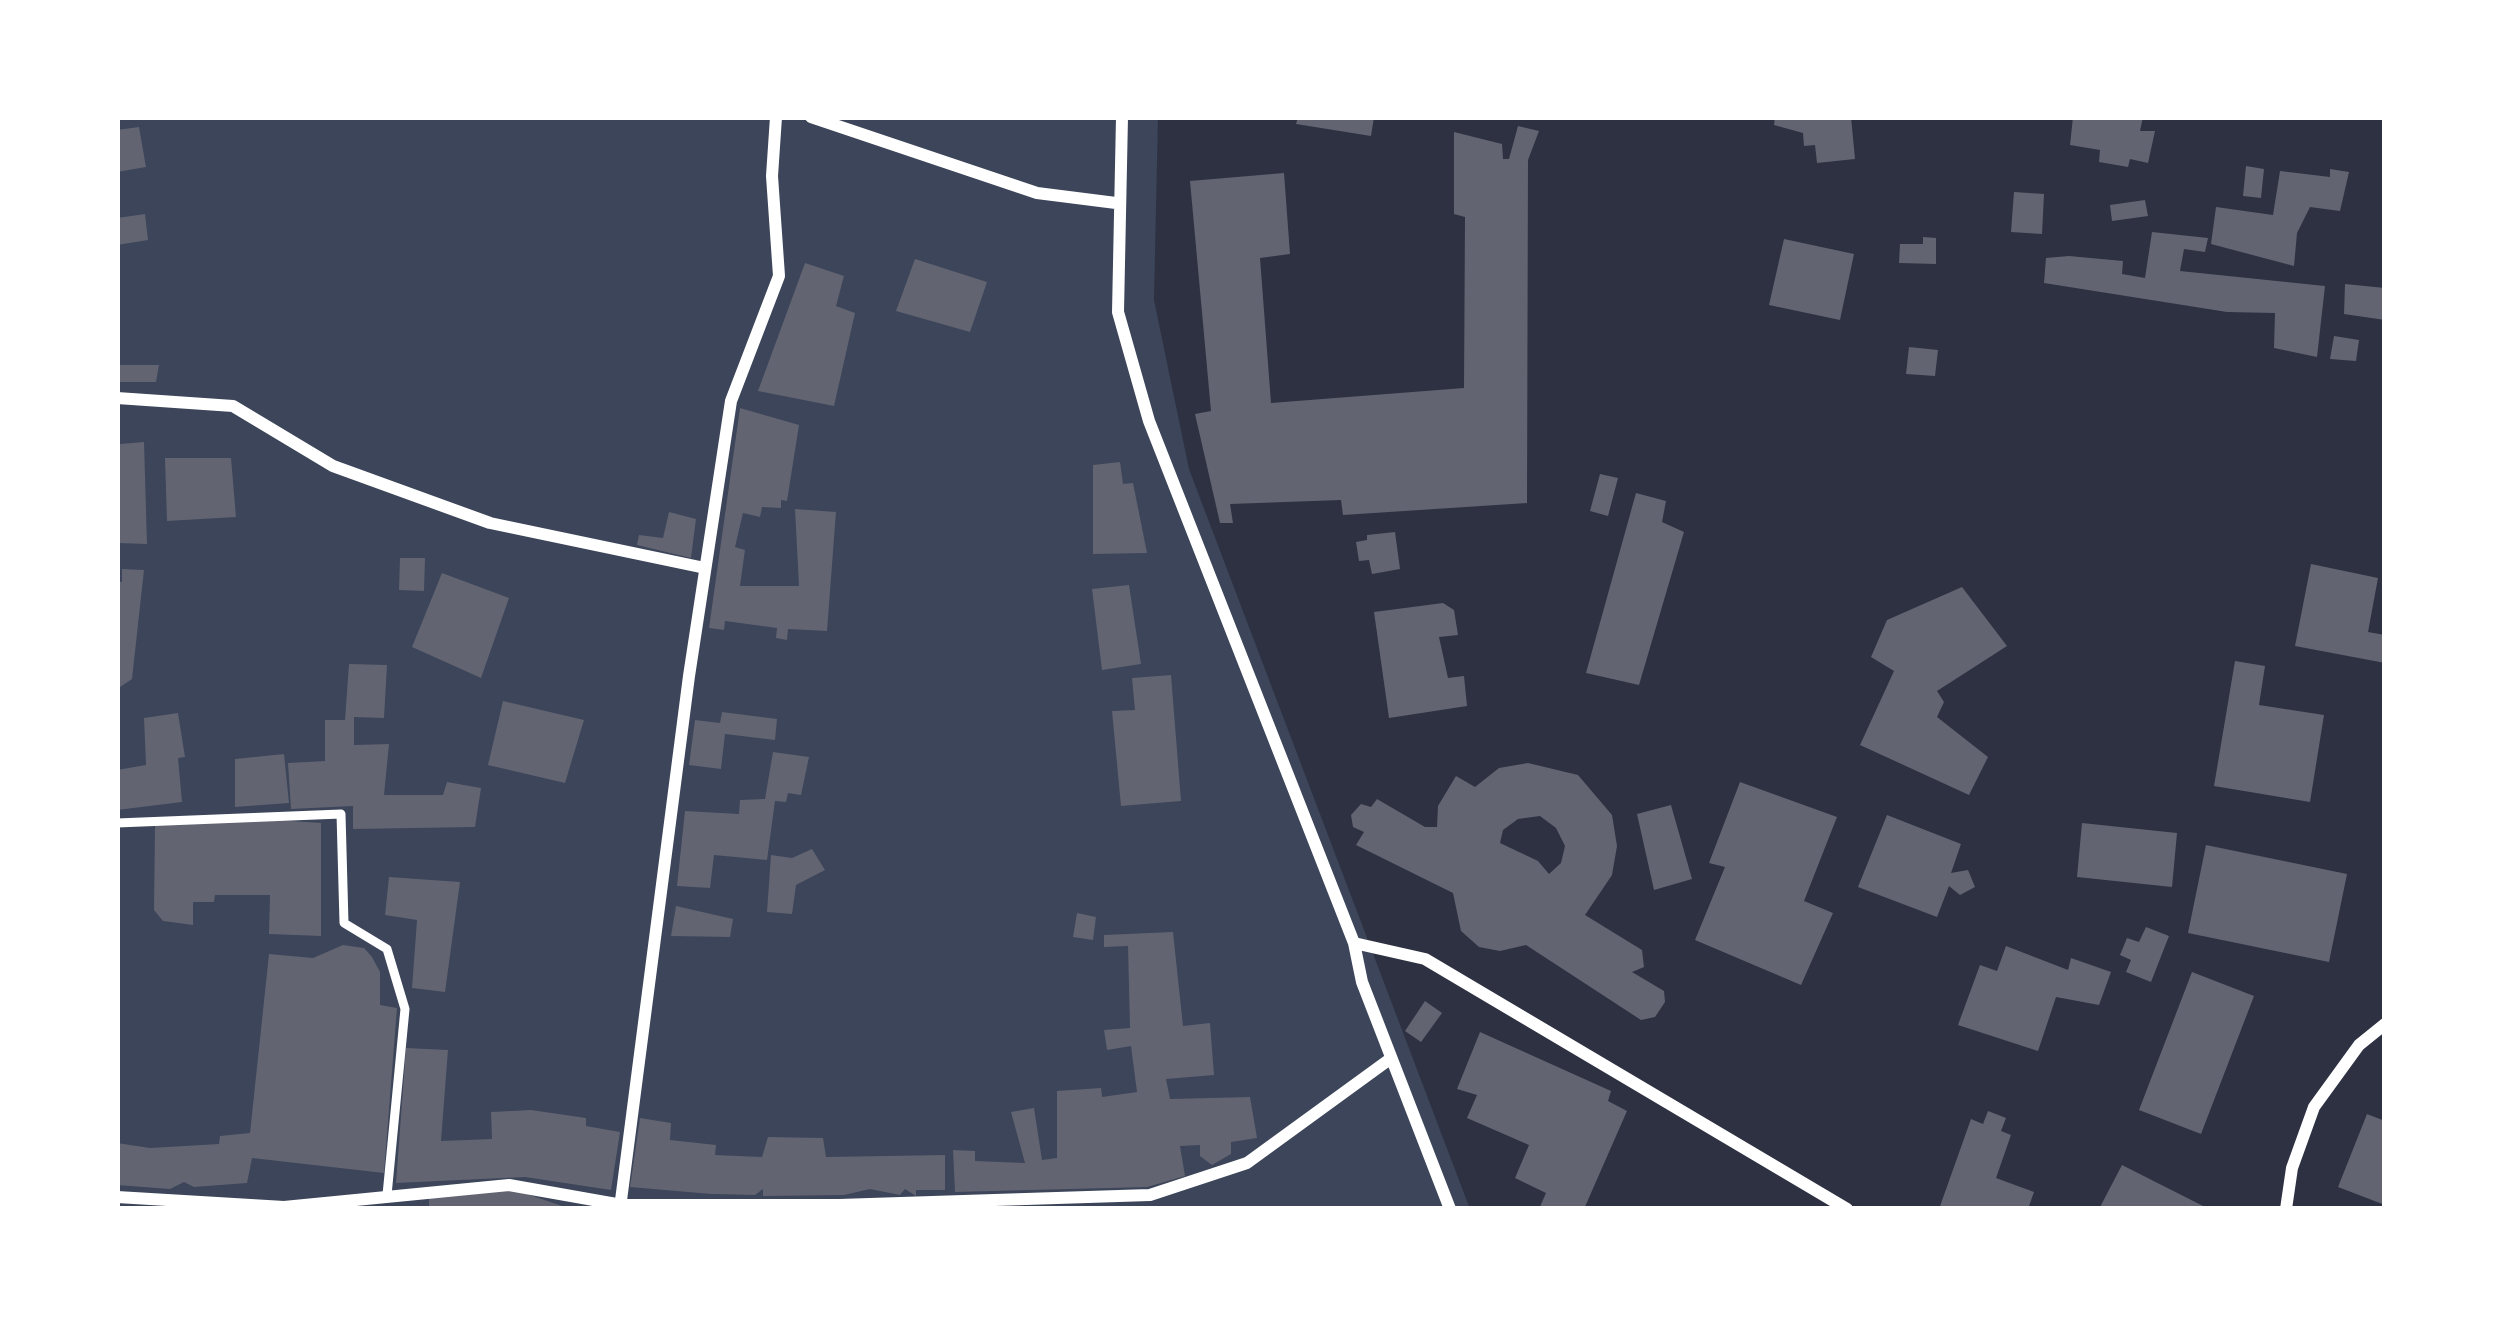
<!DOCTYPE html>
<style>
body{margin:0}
#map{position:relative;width:2502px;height:1326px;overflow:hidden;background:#2d3142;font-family:Barlow,sans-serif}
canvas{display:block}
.frame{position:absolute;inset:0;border:120px solid #fff;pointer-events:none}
</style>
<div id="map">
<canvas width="2502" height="1326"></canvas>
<div class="frame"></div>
</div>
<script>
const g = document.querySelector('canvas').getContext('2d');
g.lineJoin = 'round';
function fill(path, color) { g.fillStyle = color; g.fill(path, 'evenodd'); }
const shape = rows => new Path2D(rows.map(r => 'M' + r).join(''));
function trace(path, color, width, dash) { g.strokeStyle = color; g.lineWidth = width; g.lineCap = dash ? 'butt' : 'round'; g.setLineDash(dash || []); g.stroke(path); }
const green = shape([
 [117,117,1158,117,1154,300,1189,469,1470,1209,117,1209]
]);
const building = shape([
 [1298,117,1374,117,1371,136,1296,124],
 [1775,117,1851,117,1855,159,1817,163,1815,145,1804,146,1803,133,1774,125],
 [2073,117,2143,117,2140,131,2155,131,2148,163,2130,159,2128,167,2099,162,2100,150,2070,145],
 [1518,126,1539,131,1528,160,1527,503,1343,515,1341,500,1230,504,1233,523,1220,523,1195,414,1211,411,1190,181,1284,173,1290,254,1260,258,1271,403,1464,388,1465,217,1454,214,1454,132,1502,144,1503,159,1509,159],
 [139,127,146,167,117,172,117,130],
 [2246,166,2264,169,2261,198,2243,196],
 [2330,169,2349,172,2340,211,2310,207,2297,233,2294,266,2211,244,2216,207,2273,215,2280,171,2330,177],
 [2014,192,2044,194,2042,234,2011,232],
 [2145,200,2148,216,2112,221,2110,205],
 [145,214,148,240,117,245,117,218],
 [2152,232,2208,238,2205,252,2184,249,2180,271,2325,286,2317,357,2274,348,2275,313,2227,312,2044,283,2046,258,2069,256,2123,261,2122,274,2145,278],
 [1923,237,1936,238,1936,264,1899,263,1900,244,1923,244],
 [1784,239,1854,254,1840,320,1769,305],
 [915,259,987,282,970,332,896,311],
 [805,263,844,276,836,306,855,313,834,406,758,391],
 [2345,284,2385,288,2385,320,2344,314],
 [2334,336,2359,340,2356,361,2330,359],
 [1909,347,1938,350,1935,376,1906,374],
 [117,365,159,365,156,382,117,382],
 [740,408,799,425,787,501,781,500,781,508,762,507,760,517,743,513,735,547,745,550,740,586,799,586,795,509,836,512,827,631,788,629,787,640,776,638,777,628,725,621,724,630,709,628],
 [144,442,147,544,117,543,117,452,120,444],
 [165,458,231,458,236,517,167,521],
 [1120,462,1123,484,1133,483,1147,553,1093,554,1093,465],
 [1600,474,1618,478,1608,516,1590,511],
 [1636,493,1666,501,1662,522,1684,532,1639,685,1586,673],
 [669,512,696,519,691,558,637,545,639,535,663,538],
 [1395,532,1400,569,1372,574,1369,560,1359,561,1356,542,1367,540,1367,535],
 [400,558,425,558,424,591,399,590],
 [2311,564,2378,578,2368,632,2385,635,2385,663,2295,646],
 [122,569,144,570,132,679,117,689,117,581,122,582],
 [442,573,509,598,481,678,412,647],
 [1129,585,1141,664,1102,670,1092,589],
 [1962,587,2007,646,1937,691,1944,702,1937,717,1988,757,1969,795,1860,745,1894,671,1871,657,1887,620],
 [1443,603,1454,610,1458,635,1439,637,1448,678,1464,676,1467,706,1389,718,1374,612],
 [2235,661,2265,666,2259,705,2324,715,2310,802,2214,786],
 [349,664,387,665,384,718,354,717,354,745,389,744,384,795,443,795,447,782,481,788,475,827,353,829,353,806,291,809,288,763,325,761,325,720,345,720],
 [1171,675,1181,801,1121,806,1112,711,1135,710,1132,678],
 [503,701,584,720,565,783,488,765],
 [722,712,777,719,775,740,725,734,721,769,689,765,695,720,720,723],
 [178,713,185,757,178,758,182,802,117,810,117,770,146,765,144,718],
 [773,752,809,757,801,795,788,793,786,802,775,801,767,860,714,855,710,888,677,886,685,811,739,814,740,800,765,799],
 [284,754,289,803,235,807,235,759],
 [1528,763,1578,775,1612,815,1617,846,1612,875,1585,915,1642,950,1644,967,1632,972,1664,991,1665,1002,1655,1017,1641,1020,1526,945,1500,951,1479,947,1461,931,1453,893,1356,845,1364,832,1353,827,1351,815,1361,804,1371,807,1377,799,1425,827,1437,827,1438,806,1456,776,1475,787,1499,768],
 [1540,816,1556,828,1565,846,1561,863,1549,874,1538,861,1500,843,1503,830,1518,819],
 [1740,782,1837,817,1804,901,1833,913,1801,985,1695,940,1725,867,1709,863],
 [1671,805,1692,879,1654,890,1637,814],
 [1887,815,1961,844,1951,873,1968,870,1975,887,1960,895,1949,886,1937,917,1858,887],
 [277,820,321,823,321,936,269,934,270,895,215,895,214,902,193,902,193,925,163,921,154,910,155,825],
 [2082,823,2177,833,2172,887,2077,877],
 [2206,845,2347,874,2329,962,2188,933],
 [812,849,825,870,796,885,792,914,767,912,771,855,792,858],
 [389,877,460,882,445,992,412,988,417,920,385,915],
 [676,906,733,919,730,937,671,936],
 [1077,913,1096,917,1093,940,1073,937],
 [2146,927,2169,936,2151,982,2126,972,2131,960,2120,955,2127,938,2139,942],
 [1173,932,1183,1026,1210,1023,1214,1075,1166,1079,1170,1099,1250,1097,1257,1138,1231,1142,1231,1154,1212,1165,1200,1156,1200,1145,1180,1146,1185,1176,1147,1187,955,1192,953,1150,975,1151,975,1161,1025,1163,1011,1112,1034,1108,1042,1160,1057,1158,1057,1091,1101,1088,1102,1097,1137,1092,1131,1046,1107,1050,1104,1030,1130,1028,1128,946,1104,947,1104,935],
 [343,945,364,948,372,957,380,972,380,1005,397,1008,384,1173,252,1158,247,1183,194,1187,184,1182,170,1189,117,1185,117,1143,150,1148,219,1144,220,1136,250,1133,269,954,313,958],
 [2006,946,2068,970,2071,958,2111,972,2099,1005,2056,997,2038,1051,1958,1025,1980,965,1997,971],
 [2192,972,2254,996,2201,1134,2139,1110],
 [1425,1001,1442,1013,1421,1042,1405,1031],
 [1480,1032,1611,1091,1608,1101,1627,1111,1584,1209,1539,1209,1546,1193,1515,1178,1529,1145,1467,1118,1477,1095,1457,1089],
 [406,1048,448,1050,441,1141,492,1139,491,1112,531,1110,586,1118,586,1126,620,1132,611,1190,525,1177,396,1183],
 [1988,1111,2006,1118,2001,1131,2011,1135,1996,1178,2034,1192,2028,1209,1939,1209,1971,1119,1983,1124],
 [2367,1114,2385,1121,2385,1205,2338,1187],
 [640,1118,671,1123,670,1140,716,1145,715,1155,762,1157,768,1137,823,1138,826,1157,945,1155,945,1190,916,1190,916,1196,905,1189,900,1195,870,1189,844,1195,763,1196,763,1189,755,1195,711,1194,630,1187],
 [2122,1165,2209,1209,2099,1209],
 [512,1189,571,1209,429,1209,429,1195]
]);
const service = shape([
 [117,823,341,814,344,923,387,949,405,1009,387,1195]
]);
const minor = shape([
 [811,117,1037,193,1116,203],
 [1122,117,1118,312,1149,421,1354,943,1362,982,1450,1209],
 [117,398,233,406,333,466,490,523,705,568],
 [1354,943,1425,959,1847,1209],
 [117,1197,284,1207,509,1185,622,1205,839,1205,1150,1195,1247,1163,1390,1059],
 [620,1208,689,676,731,401,779,276,772,176,776,117],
 [2286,1209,2292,1168,2314,1107,2359,1045,2385,1024]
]);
fill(green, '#3c4559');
fill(building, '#626471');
trace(service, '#fff', 9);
trace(minor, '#fff', 12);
</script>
